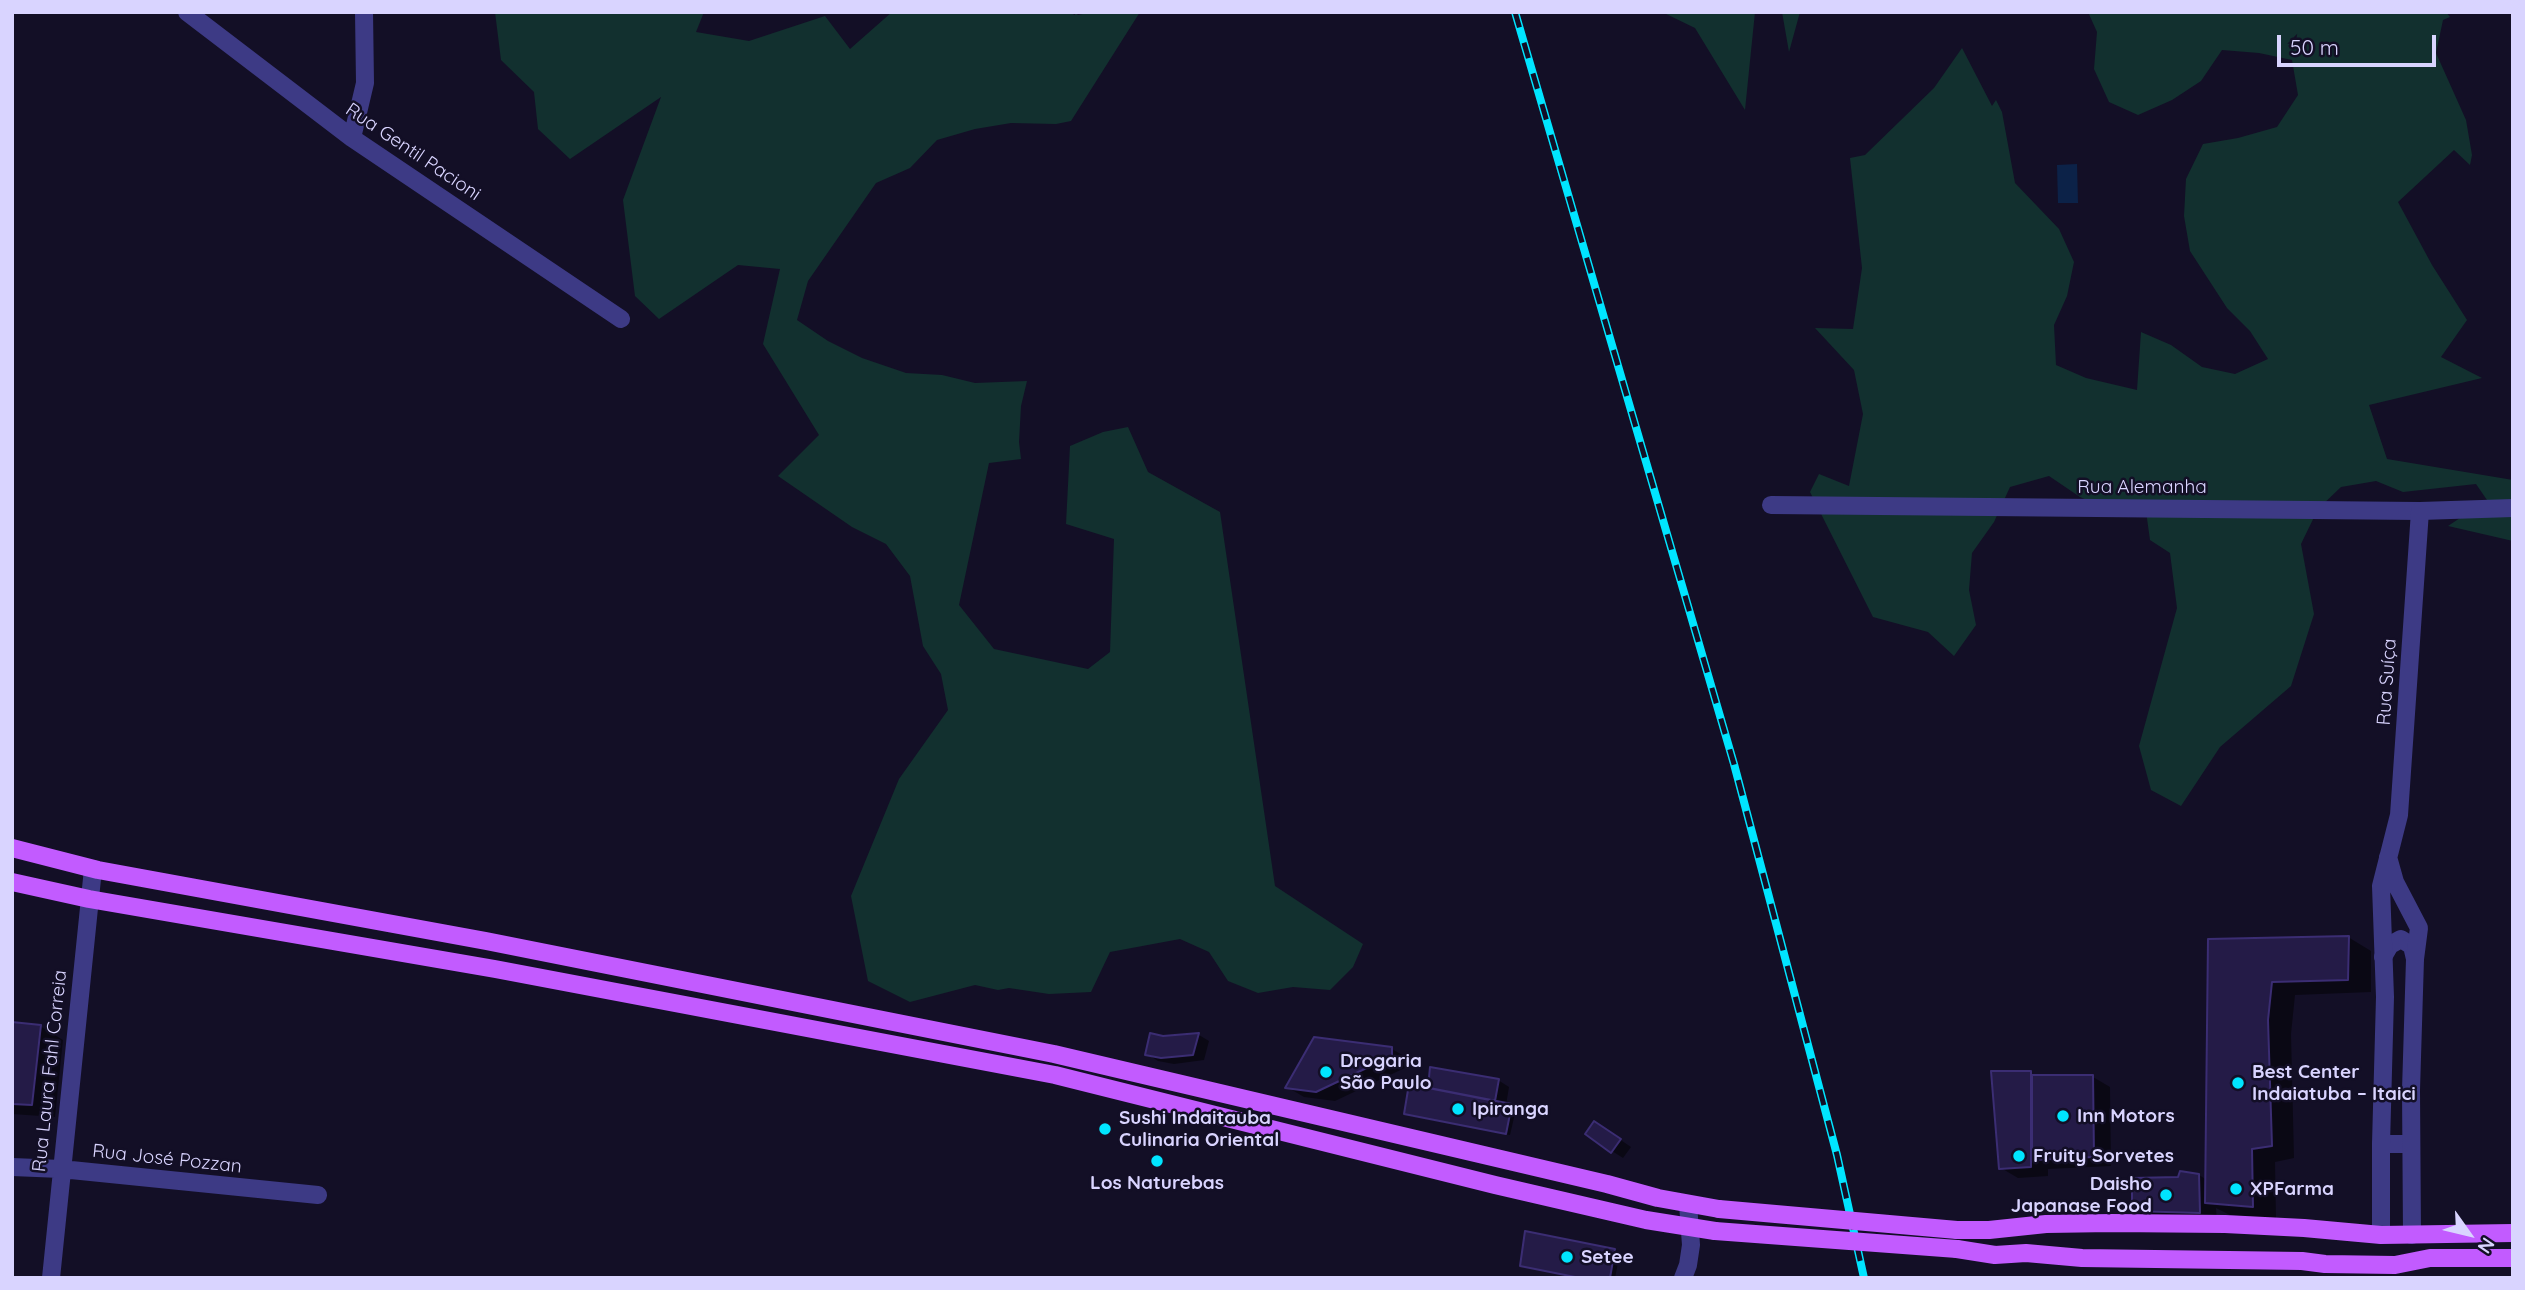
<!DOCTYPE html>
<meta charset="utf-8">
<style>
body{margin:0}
#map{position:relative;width:2525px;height:1290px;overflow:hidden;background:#130f26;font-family:Quicksand,sans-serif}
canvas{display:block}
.frame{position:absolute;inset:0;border:14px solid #d9d4ff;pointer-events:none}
.north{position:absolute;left:2434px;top:1199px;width:70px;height:70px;-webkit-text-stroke:5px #130f26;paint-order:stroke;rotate:124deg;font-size:19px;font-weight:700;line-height:28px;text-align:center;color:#d9d4ff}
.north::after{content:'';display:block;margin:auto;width:24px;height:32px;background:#d9d4ff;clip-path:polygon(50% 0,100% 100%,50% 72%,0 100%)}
.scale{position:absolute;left:2277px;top:35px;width:159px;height:32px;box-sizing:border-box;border:4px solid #d9d4ff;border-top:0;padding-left:9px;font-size:21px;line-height:24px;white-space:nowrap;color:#d9d4ff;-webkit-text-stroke:5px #130f26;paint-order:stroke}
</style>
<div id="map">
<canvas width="2525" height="1290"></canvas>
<div class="frame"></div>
<div class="north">N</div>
<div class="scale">50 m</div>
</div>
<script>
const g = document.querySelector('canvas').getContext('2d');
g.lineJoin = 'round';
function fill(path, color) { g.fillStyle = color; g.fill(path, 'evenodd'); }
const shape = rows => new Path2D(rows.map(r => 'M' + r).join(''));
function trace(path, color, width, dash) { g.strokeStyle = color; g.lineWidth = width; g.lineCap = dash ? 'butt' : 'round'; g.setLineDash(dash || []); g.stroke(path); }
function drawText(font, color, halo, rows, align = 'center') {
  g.font = font + ' Quicksand,sans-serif'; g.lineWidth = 5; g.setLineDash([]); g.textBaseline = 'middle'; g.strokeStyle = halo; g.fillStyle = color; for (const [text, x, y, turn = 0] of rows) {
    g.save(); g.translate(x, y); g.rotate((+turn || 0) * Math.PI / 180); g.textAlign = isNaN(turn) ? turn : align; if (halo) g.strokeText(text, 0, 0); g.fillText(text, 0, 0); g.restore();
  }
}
const green = shape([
 [495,12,704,12,696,32,749,41,825,16,850,49,892,12,1068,12,1075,15,1075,12,1078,15,1091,12,1140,12,1071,121,1056,124,1011,123,975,129,937,140,910,168,876,183,808,281,797,320,828,341,862,358,906,373,942,375,975,383,1027,381,1021,406,1019,442,1021,459,989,463,959,605,994,649,1088,669,1110,652,1114,539,1066,524,1070,446,1103,432,1128,427,1148,472,1220,512,1275,886,1363,944,1353,967,1330,990,1293,987,1258,993,1228,981,1209,952,1180,939,1110,952,1091,992,1049,994,1009,988,998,990,975,985,910,1002,868,981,851,896,899,779,948,710,941,674,923,646,910,576,886,544,852,527,778,476,819,435,763,344,780,269,738,265,659,319,635,296,623,200,661,97,570,159,538,129,534,92,501,60],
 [1662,12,1755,12,1745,110,1695,28],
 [1782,12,1800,12,1789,52],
 [2088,12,2446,12,2450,17,2443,20,2436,53,2466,120,2472,155,2470,165,2454,150,2398,202,2432,265,2467,320,2441,357,2482,378,2369,405,2387,459,2513,480,2513,541,2448,526,2487,500,2476,484,2403,492,2376,481,2341,487,2318,509,2301,544,2314,614,2291,686,2220,747,2181,806,2151,790,2139,746,2177,608,2170,553,2150,540,2145,504,2109,510,2080,497,2049,476,2010,487,1994,522,1972,553,1969,590,1976,625,1954,656,1928,632,1873,617,1810,492,1819,474,1849,486,1863,414,1854,370,1815,328,1853,329,1862,268,1850,158,1865,155,1934,88,1962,48,1992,106,1996,100,2002,112,2015,183,2059,229,2074,262,2067,296,2054,325,2056,365,2086,378,2137,390,2141,332,2171,345,2202,367,2235,374,2268,359,2250,331,2227,308,2190,251,2184,216,2186,179,2203,144,2238,138,2277,127,2298,95,2292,60,2259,53,2222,50,2201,81,2172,100,2138,115,2109,102,2094,69,2097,32]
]);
const water = shape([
 [2077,164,2078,203,2058,203,2057,165]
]);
const shadow = shape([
 [2348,937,2371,951,2371,992,2295,995,2291,1034,2294,1158,2275,1162,2276,1219,2230,1215,2216,1208,2217,1222,2151,1220,2134,1210,2180,1179,2199,1175,2207,1180,2209,941],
 [12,1024,40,1026,63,1040,55,1117,12,1114],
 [1199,1035,1209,1041,1204,1060,1174,1064,1158,1061,1147,1054,1163,1037],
 [1392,1049,1409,1059,1409,1066,1335,1101,1304,1097,1287,1087],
 [2030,1073,2036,1076,2093,1077,2110,1087,2111,1166,2048,1169,2048,1176,2018,1178,2001,1168],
 [1498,1080,1509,1087,1506,1105,1516,1109,1510,1135,1410,1116,1406,1113,1436,1091],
 [1606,1130,1631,1147,1623,1158,1612,1151],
 [1615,1250,1620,1253,1615,1278,1577,1278,1521,1265]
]);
const building = shape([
 [2349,936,2348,980,2272,982,2268,1020,2272,1146,2252,1149,2253,1207,2205,1203,2208,939,2349,936],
 [12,1022,41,1025,32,1105,12,1104,12,1022],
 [1150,1033,1163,1036,1199,1033,1193,1055,1161,1058,1145,1055,1150,1033],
 [1314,1037,1392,1047,1392,1056,1316,1092,1285,1088,1314,1037],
 [1430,1067,1499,1079,1495,1101,1428,1088,1430,1067],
 [1991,1071,2031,1071,2031,1167,1999,1169,1991,1071],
 [2032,1075,2093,1075,2094,1157,2032,1160,2032,1075],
 [1409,1084,1512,1104,1506,1134,1404,1114,1409,1084],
 [1594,1121,1621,1139,1611,1153,1585,1134,1594,1121],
 [2180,1171,2199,1174,2200,1213,2132,1211,2132,1178,2178,1177,2180,1171],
 [1525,1231,1615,1249,1610,1278,1580,1278,1520,1266,1525,1231]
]);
const minor = shape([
 [187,12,352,138,621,319],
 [352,138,365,83,364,12],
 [1771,505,2420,511],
 [2383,957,2390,945,2401,939,2412,946,2415,959],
 [2381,1144,2411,1144],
 [12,1167,61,1169,318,1195],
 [51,1278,93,869],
 [1683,1278,1688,1265,1691,1245,1688,1204]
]);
const tertiary = shape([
 [2388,857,2395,882,2419,928,2415,959,2411,1090,2412,1235],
 [2381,1235,2381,1144,2385,997,2381,886,2399,815,2420,511,2513,508]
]);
const primary = shape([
 [12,848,98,870,486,941,1054,1054,1607,1184,1658,1198,1719,1209],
 [12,882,89,899,495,969,1055,1075,1495,1185,1646,1220,1715,1231],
 [1957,1230,1989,1230,2046,1224,2112,1223,2225,1224,2304,1228,2381,1235,2513,1233],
 [1957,1249,1995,1255,2026,1253,2082,1258,2302,1261,2325,1264,2395,1265,2430,1258,2513,1258]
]);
const rail = shape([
 [1515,12,1734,764,1837,1155,1864,1278]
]);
const primaryBridge = shape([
 [1719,1209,1957,1230],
 [1715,1231,1957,1249]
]);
const markers = [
 [1326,1072,7,"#00e5ff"],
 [2238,1083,7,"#00e5ff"],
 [1458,1109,7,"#00e5ff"],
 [2063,1116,7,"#00e5ff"],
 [1105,1129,7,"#00e5ff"],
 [2019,1156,7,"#00e5ff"],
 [1157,1161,7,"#00e5ff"],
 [2236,1189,7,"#00e5ff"],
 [2166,1195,7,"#00e5ff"],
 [1567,1257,7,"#00e5ff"]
];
const streetNames = [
 ["Rua Gentil Pacioni",413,152,34],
 ["Rua Alemanha",2142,487],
 ["Rua Suíça",2387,682,-86],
 ["Rua Laura Fahl Correia",50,1071,-84],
 ["Rua José Pozzan",167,1159,6]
];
const poiNames = [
 ["Drogaria",1340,1061],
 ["São Paulo",1340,1083],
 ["Best Center",2252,1072],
 ["Indaiatuba – Itaici",2252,1094],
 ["Ipiranga",1472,1109],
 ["Inn Motors",2077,1116],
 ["Sushi Indaitauba",1119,1118],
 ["Culinaria Oriental",1119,1140],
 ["Fruity Sorvetes",2033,1156],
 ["Los Naturebas",1157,1183,"center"],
 ["Daisho",2152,1184,"right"],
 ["Japanase Food",2152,1206,"right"],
 ["XPFarma",2250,1189],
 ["Setee",1581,1257]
];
fill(green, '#12302f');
fill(water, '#0c2248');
fill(shadow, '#0007');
fill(building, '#241b47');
trace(building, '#3b2d73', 2);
trace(minor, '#3d3a85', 18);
trace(tertiary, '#3d3a85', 18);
trace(primary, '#c25bff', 18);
trace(rail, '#00e5ff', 8);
trace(rail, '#130f26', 5, [16]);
trace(primaryBridge, '#c25bff', 18);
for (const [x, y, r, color] of markers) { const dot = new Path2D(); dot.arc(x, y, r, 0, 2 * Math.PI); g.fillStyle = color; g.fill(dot); trace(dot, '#130f26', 2.5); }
drawText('19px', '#d9d4ff', '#130f26', streetNames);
drawText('bold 19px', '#d9d4ff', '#130f26', poiNames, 'left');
</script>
